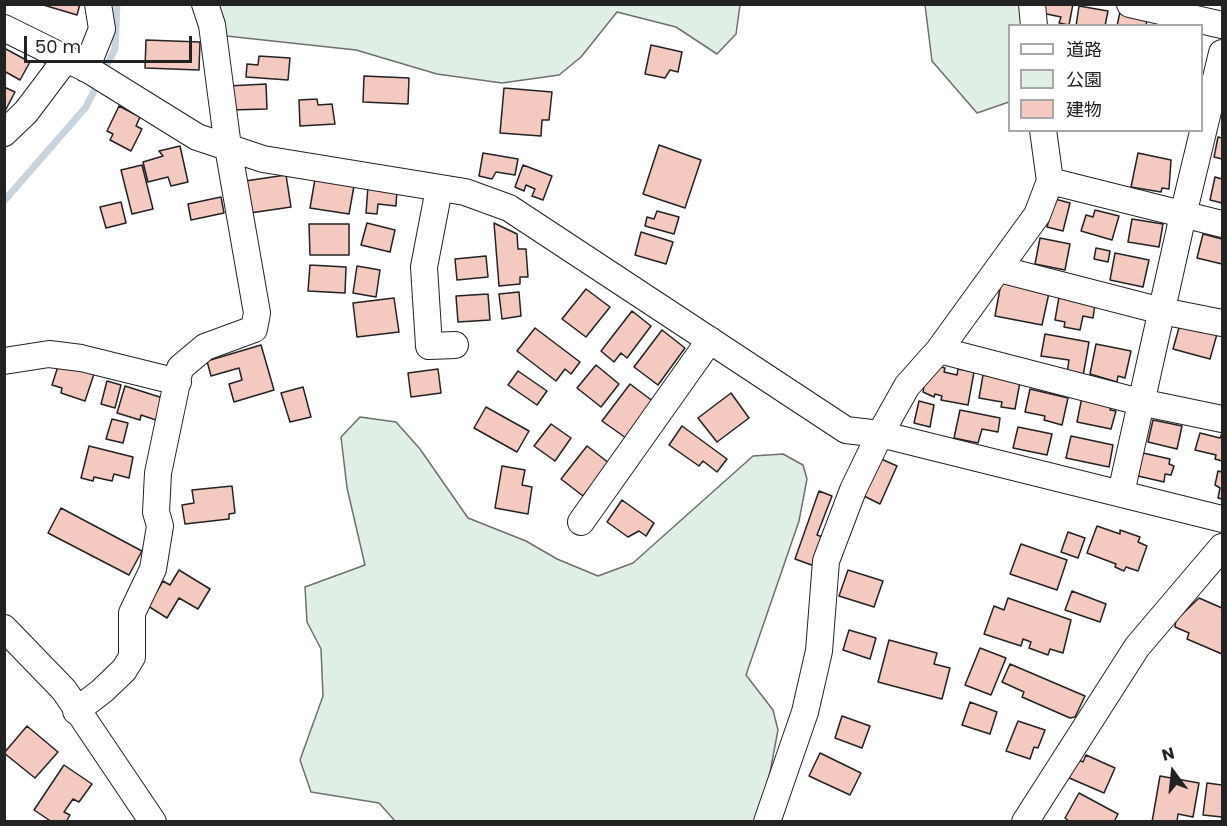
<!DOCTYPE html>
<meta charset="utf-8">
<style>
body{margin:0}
#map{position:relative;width:1227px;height:826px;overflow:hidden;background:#fff;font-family:Poppins,"Noto Sans JP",sans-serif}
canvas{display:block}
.frame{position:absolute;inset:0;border:6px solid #222;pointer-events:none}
.legend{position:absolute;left:1008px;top:24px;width:195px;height:108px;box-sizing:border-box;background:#fff;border:2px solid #a7a7a7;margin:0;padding:8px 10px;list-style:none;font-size:18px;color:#222}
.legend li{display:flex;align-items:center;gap:12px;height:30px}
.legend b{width:30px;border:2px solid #a7a7a7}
.north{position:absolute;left:1143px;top:742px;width:60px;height:60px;-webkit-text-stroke:4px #fff;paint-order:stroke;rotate:345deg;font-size:16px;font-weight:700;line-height:24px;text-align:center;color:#222}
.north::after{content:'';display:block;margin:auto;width:21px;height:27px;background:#222;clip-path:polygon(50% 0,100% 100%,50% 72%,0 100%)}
.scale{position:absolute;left:24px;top:36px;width:168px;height:27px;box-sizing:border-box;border:3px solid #222;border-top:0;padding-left:8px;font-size:18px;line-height:21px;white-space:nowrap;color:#222;-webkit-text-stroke:4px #fff;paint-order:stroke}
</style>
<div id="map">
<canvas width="1227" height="826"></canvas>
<div class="frame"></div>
<ul class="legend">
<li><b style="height:8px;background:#fff"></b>道路</li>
<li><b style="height:16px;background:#e0efe3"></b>公園</li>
<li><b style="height:16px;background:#f3c9c0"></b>建物</li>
</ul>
<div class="north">N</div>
<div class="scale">50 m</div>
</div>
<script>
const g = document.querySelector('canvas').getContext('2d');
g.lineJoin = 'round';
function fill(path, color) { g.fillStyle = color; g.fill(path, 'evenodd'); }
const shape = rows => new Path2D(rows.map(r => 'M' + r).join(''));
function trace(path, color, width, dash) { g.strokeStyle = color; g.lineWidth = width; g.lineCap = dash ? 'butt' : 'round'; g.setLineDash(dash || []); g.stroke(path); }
const green = shape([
 [204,5,740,5,736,34,717,54,676,27,617,12,581,57,559,75,502,83,437,74,356,50,217,35,204,5],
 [925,5,1029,5,1028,25,1010,26,1009,102,977,113,932,61,925,5],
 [360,417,396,422,420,449,468,518,526,541,557,559,598,576,633,563,753,456,783,454,803,465,807,479,799,521,746,675,773,710,778,730,768,783,757,821,395,821,379,803,311,792,300,760,323,696,321,649,307,622,305,587,365,565,347,488,341,437,360,417]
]);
const stream = shape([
 [4,201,86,107,115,49,117,4]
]);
const building = shape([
 [40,4,80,4,77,15,40,4],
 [1044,4,1073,4,1069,25,1059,23,1061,17,1042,13,1044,4],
 [1079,6,1108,11,1105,26,1076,26,1079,6],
 [1120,12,1147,18,1146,26,1117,26,1120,12],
 [146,40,200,42,199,70,145,68,146,40],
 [651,45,682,52,678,72,670,70,665,78,645,74,651,45],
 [4,48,30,62,20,80,4,71,4,48],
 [259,56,290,58,288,80,246,77,247,64,258,65,259,56],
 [364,76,409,78,408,104,363,102,364,76],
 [266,84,267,109,230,110,228,86,266,84],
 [4,87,15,92,4,113,4,87],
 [504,88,552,92,549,120,542,120,541,136,500,133,504,88],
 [317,99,318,105,332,104,335,124,300,126,299,100,317,99],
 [119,106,140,117,136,126,142,129,131,151,110,140,113,134,107,131,119,106],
 [1218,137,1222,138,1222,159,1214,157,1218,137],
 [659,145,701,160,685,208,643,194,659,145],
 [180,146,188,182,171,186,168,177,148,182,143,162,163,156,159,151,180,146],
 [483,153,518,159,515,175,496,172,492,179,479,176,483,153],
 [1138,153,1171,160,1169,189,1162,188,1161,192,1131,187,1138,153],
 [142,165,153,209,132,214,121,170,142,165],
 [523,165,552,176,543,200,532,196,535,189,526,185,524,191,515,187,523,165],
 [286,175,291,207,250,213,245,181,286,175],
 [1215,177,1222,179,1222,203,1210,200,1215,177],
 [315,179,354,186,349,214,310,208,315,179],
 [368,186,397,189,396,206,378,204,377,214,366,213,368,186],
 [221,197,224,213,191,220,188,204,221,197],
 [1055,199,1070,203,1063,231,1047,227,1055,199],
 [121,202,126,223,106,228,100,207,121,202],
 [1095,210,1119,216,1112,240,1081,231,1086,215,1093,217,1095,210],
 [657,211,679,217,674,234,645,226,647,217,654,219,657,211],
 [1132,219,1163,224,1159,247,1128,242,1132,219],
 [367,223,395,230,390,252,361,245,367,223],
 [494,223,517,234,518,249,526,249,528,277,520,277,520,284,499,286,494,223],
 [309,224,349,224,349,255,310,255,309,224],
 [641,232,673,242,666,264,635,255,641,232],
 [1203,234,1222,239,1222,264,1197,258,1203,234],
 [1040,238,1070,244,1065,270,1035,264,1040,238],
 [1096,248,1110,251,1108,262,1094,259,1096,248],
 [1115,253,1149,260,1143,287,1110,280,1115,253],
 [486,256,488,277,457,280,455,259,486,256],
 [310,265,346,267,345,293,308,291,310,265],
 [357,266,380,270,376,297,353,293,357,266],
 [1001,283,1049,293,1042,325,995,316,1001,283],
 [586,289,610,307,586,337,562,319,586,289],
 [519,292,521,316,502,319,499,294,519,292],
 [488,294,490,320,458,322,456,296,488,294],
 [1059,297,1095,304,1093,318,1083,316,1080,330,1064,327,1065,322,1055,320,1059,297],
 [394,298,399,332,357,337,353,303,394,298],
 [632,311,651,326,627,358,621,353,614,362,601,351,632,311],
 [1180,324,1217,334,1210,359,1173,349,1180,324],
 [535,328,580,362,571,374,565,369,556,381,517,351,535,328],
 [662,330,685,348,658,385,634,367,662,330],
 [1045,334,1089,342,1083,376,1067,373,1069,360,1041,356,1045,334],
 [1096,344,1131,351,1125,378,1118,376,1117,382,1090,374,1096,344],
 [261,345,274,390,234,402,229,384,242,380,239,368,211,376,207,361,261,345],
 [59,363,94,374,85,401,61,393,62,388,52,385,59,363],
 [596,365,619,384,601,407,577,388,596,365],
 [933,365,945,368,944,372,957,375,958,369,974,372,968,405,941,400,942,396,935,394,934,397,923,392,925,379,930,380,933,365],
 [438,369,441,393,411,397,408,373,438,369],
 [518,371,547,391,537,405,508,385,518,371],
 [983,375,1020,382,1015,409,1001,407,1002,402,979,398,983,375],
 [107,381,121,385,115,408,101,404,107,381],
 [630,384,654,402,626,438,602,421,630,384],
 [125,386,166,399,159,421,141,415,140,420,117,413,125,386],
 [303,387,311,417,290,422,281,393,303,387],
 [1030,389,1068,398,1062,425,1044,420,1045,416,1025,412,1030,389],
 [731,393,749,418,717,442,698,418,731,393],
 [1082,397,1112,405,1110,410,1116,411,1111,429,1077,422,1082,397],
 [919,401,934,405,930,427,914,423,919,401],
 [486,407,529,431,517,452,474,428,486,407],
 [960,410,1000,418,998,432,982,429,978,443,954,438,960,410],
 [112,419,128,423,123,443,106,439,112,419],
 [1153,420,1182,426,1177,449,1148,442,1153,420],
 [551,424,571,438,555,461,534,446,551,424],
 [682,426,727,459,717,472,703,461,699,466,669,445,682,426],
 [1018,427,1052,434,1047,455,1013,448,1018,427],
 [1200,433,1220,438,1222,433,1222,461,1215,459,1216,455,1195,450,1200,433],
 [1071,436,1113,445,1109,467,1066,458,1071,436],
 [89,446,133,457,129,478,114,474,112,481,94,477,93,481,81,478,89,446],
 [587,446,609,463,583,496,561,479,587,446],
 [1143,453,1170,459,1169,464,1174,466,1171,475,1165,474,1164,482,1138,476,1143,453],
 [879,458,897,466,880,504,862,495,879,458],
 [502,466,525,470,522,485,532,487,528,514,495,508,502,466],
 [1218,471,1222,472,1222,499,1218,498,1220,488,1215,485,1218,471],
 [232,486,235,513,229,514,229,519,185,524,182,505,194,503,192,490,232,486],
 [819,491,832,496,817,535,828,539,817,567,795,559,819,491],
 [622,500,654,523,646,536,639,531,628,537,607,522,622,500],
 [61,508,142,551,129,575,48,533,61,508],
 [1097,526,1120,534,1120,530,1140,537,1138,542,1147,546,1138,571,1126,567,1124,571,1115,567,1116,564,1087,553,1097,526],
 [1068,532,1085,538,1078,558,1061,552,1068,532],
 [1021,544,1067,560,1057,590,1010,574,1021,544],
 [179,570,210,589,198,609,179,598,167,618,148,606,163,581,170,585,179,570],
 [848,570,883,581,874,607,839,596,848,570],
 [1072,591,1106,604,1100,622,1065,610,1072,591],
 [1008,598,1071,620,1063,653,1050,649,1048,655,1029,648,1031,642,1023,639,1021,646,984,634,994,606,1004,610,1008,598],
 [1199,598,1222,608,1222,654,1187,639,1189,633,1175,627,1176,620,1199,598],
 [849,630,876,638,870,659,843,650,849,630],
 [889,640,937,653,934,664,950,668,942,699,878,682,889,640],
 [980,648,1006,658,991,695,965,685,980,648],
 [1010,664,1085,696,1075,717,1070,718,1022,697,1024,692,1002,682,1010,664],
 [970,702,997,712,990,734,962,725,970,702],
 [842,716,870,726,862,748,835,738,842,716],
 [1018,721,1045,730,1038,748,1034,747,1030,759,1006,751,1018,721],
 [27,726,58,752,35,778,4,753,27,726],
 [820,753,861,773,850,795,809,776,820,753],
 [1086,755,1115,768,1104,793,1067,777,1075,758,1083,762,1086,755],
 [64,765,92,784,79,802,73,799,64,812,70,815,66,822,52,822,34,810,64,765],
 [1160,776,1199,783,1193,817,1178,814,1177,822,1152,822,1160,776],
 [1207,783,1222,785,1222,817,1203,815,1207,783],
 [1079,793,1118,814,1114,822,1070,822,1065,818,1079,793]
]);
const minor = shape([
 [1032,4,1034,26],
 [1130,4,1222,25],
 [4,28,89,70,197,137,263,159,465,192,509,208,846,430,880,434,1222,519],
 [86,69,102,29,98,4],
 [4,133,26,112,66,59],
 [1050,181,1222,224],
 [439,189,424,267,429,346,455,345],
 [999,269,1162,311,1222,323],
 [939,350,1140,402,1222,419],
 [4,361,49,354,81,358,178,382],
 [1121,493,1183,215,1222,53],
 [581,522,710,340],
 [4,628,64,690,153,822],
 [76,711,102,691,124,670,132,657,132,613,153,569,160,526,156,512,158,473,180,368,205,347,254,329,257,313,228,147,212,25,205,4],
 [767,822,805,712,819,651,826,561,853,490,880,434,907,386,939,350,1037,215,1050,181,1043,130],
 [1025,822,1137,647,1222,547]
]);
fill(green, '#e0efe3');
trace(green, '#6f6f6f', 1.5);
trace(stream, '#c7d3dd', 7);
fill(building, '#f3c9c0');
trace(building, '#222', 1.5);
trace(minor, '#222', 28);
trace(minor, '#fff', 26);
</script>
